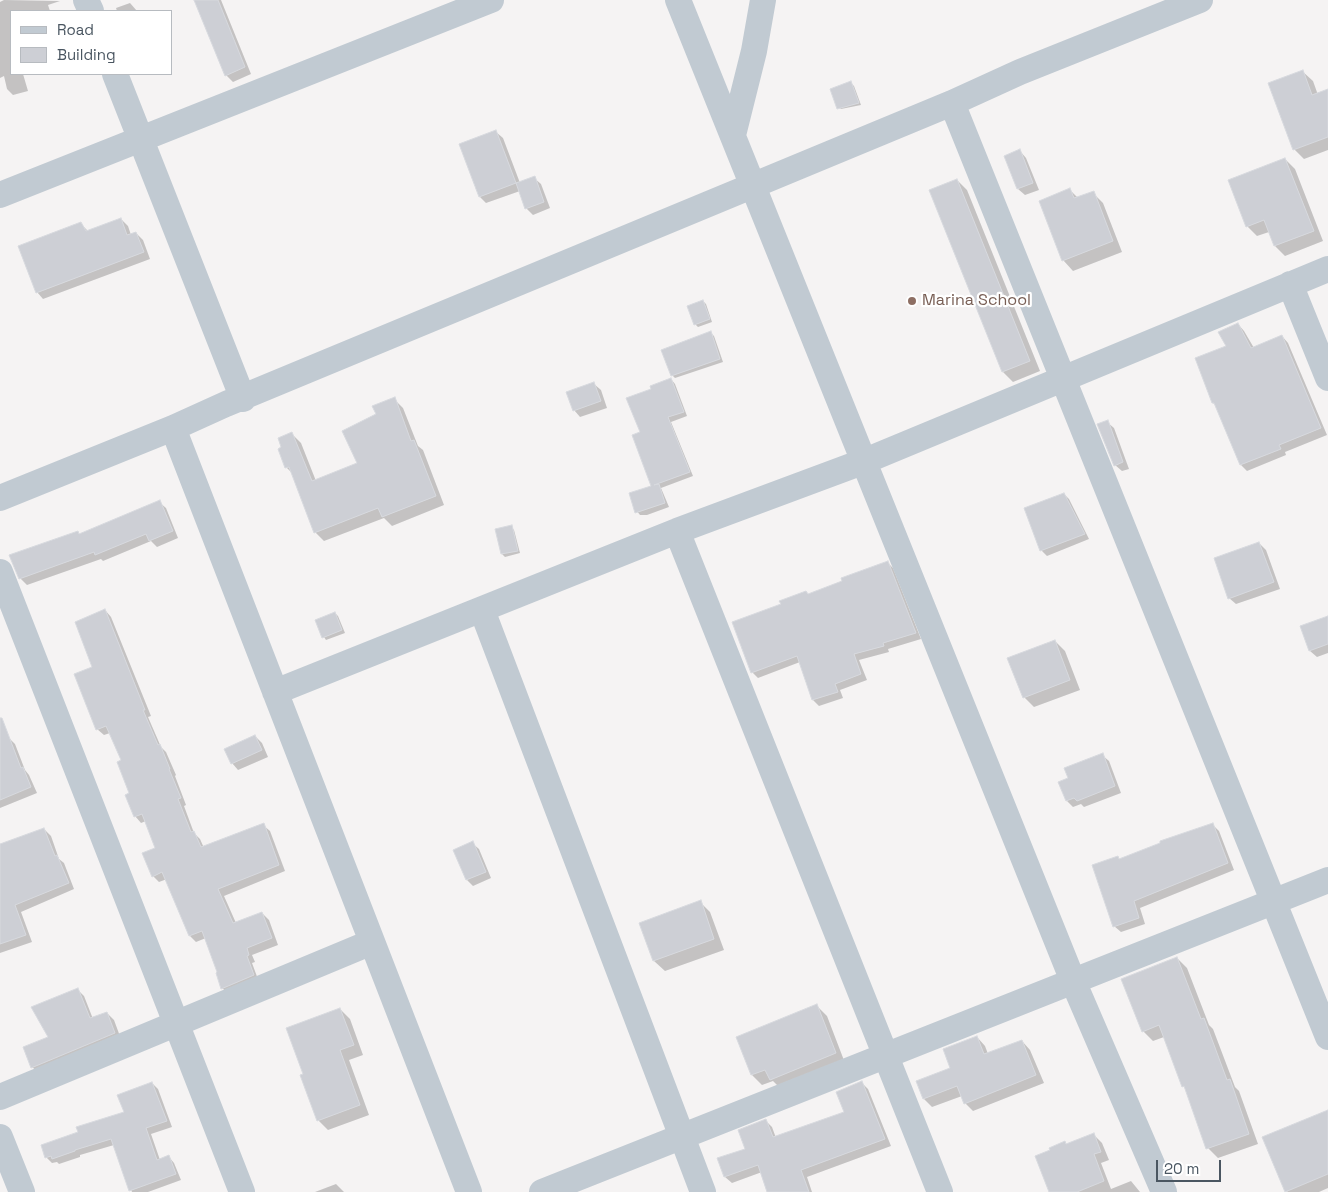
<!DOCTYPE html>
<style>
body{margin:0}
#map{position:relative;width:1328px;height:1192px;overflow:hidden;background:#f5f3f3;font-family:"Space Grotesk",sans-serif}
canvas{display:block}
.legend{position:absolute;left:10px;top:10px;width:162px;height:65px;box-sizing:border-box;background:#fff;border:1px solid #b7bbc0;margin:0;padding:6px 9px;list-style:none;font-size:15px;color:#4a5661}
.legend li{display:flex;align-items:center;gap:10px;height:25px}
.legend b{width:25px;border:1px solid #b7bbc0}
.scale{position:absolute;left:1156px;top:1160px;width:65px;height:22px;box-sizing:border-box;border:2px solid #4a5661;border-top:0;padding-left:6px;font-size:15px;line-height:18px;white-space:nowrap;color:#4a5661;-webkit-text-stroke:4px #fff;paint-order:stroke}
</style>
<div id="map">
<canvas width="1328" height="1192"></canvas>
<ul class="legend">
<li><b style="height:6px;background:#c1cad2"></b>Road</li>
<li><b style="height:14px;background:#cdcfd5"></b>Building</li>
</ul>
<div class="scale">20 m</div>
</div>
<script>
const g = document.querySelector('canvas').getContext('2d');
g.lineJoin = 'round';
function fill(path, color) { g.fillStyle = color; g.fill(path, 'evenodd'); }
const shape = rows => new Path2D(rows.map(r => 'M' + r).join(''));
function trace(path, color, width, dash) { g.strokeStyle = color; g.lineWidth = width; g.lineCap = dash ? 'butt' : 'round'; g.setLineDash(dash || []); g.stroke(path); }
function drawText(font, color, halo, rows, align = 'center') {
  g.font = font + ' "Space Grotesk",sans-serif'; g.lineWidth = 4.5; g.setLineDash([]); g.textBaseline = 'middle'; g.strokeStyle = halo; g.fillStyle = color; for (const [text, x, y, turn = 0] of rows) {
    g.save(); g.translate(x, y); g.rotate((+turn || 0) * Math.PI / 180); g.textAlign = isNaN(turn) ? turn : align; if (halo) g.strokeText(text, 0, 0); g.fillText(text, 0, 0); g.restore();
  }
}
const shadow = shape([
 [4,0,60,1,48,5,50,11,11,11,11,74,23,74,28,91,13,95,7,89,4,76,0,78,0,2],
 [195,0,221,0,251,74,233,82,226,75],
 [130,3,137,11,117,11,116,8],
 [1302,71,1313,81,1318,95,1328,91,1328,150,1304,159,1294,149],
 [851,83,854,86,861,105,841,109,838,106],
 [496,132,503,138,520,183,534,178,541,184,550,208,533,215,526,208,520,191,486,203,480,197],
 [1020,151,1026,158,1039,190,1025,195,1018,189,1006,156],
 [1285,159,1295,169,1323,241,1285,256,1275,246,1269,232,1257,236,1247,226],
 [957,180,967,190,1040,371,1013,382,1003,372,931,191],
 [1070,190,1078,198,1093,193,1103,203,1122,252,1073,271,1063,260],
 [121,219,128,226,131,235,136,233,143,240,150,259,43,299,37,292,81,224,88,231],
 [703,301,706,304,712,322,698,327,695,324],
 [1238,324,1244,331,1254,348,1282,336,1288,343,1327,435,1285,452,1286,455,1247,471,1241,465,1217,406,1213,403,1228,346],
 [711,333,714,336,723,362,675,378,672,375],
 [671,379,675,384,687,416,671,422,693,476,661,488,669,507,647,515,640,515,636,510,653,487,641,433,652,389],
 [594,384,601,390,607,408,580,417,574,410],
 [394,399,403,408,418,446,423,450,444,505,392,526,384,518,324,541,315,532,292,473,286,467,292,434,301,443,316,481,359,464,377,415],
 [1107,422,1114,428,1129,469,1122,471,1115,465],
 [1064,494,1069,499,1089,539,1047,556,1042,551,1026,508],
 [159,502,166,508,178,538,157,547,151,541,103,561,101,559,27,585,20,578,77,532,80,535],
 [511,527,514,530,520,553,505,557,502,554],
 [1259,543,1266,550,1280,589,1236,604,1229,598],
 [887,562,893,568,921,639,888,649,889,652,859,660,867,680,840,690,843,698,819,706,813,700,800,662,758,678,752,672,809,595],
 [105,610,111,617,151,716,148,717,161,747,166,752,176,775,175,776,186,805,184,806,194,833,200,839,204,848,263,825,270,831,285,871,224,896,236,923,262,913,269,920,278,945,252,955,255,962,252,963,259,982,229,994,222,988,219,973,206,938,196,942,190,936,167,879,159,882,153,876,157,848,146,821,141,823,135,816,123,760,110,733,104,735,97,729,94,668],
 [335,613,338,616,345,633,326,640,324,637],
 [1328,617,1328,653,1317,657,1310,651,1301,627],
 [1055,641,1065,651,1080,690,1034,707,1024,697],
 [2,731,15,744,25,770,29,775,37,793,0,808,0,732],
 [255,736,262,743,268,757,238,770,232,763],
 [1102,755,1109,761,1121,793,1084,807,1081,804,1073,807,1067,801,1070,779],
 [1212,824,1219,831,1234,870,1140,908,1145,924,1121,932,1114,926,1118,858,1120,860],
 [44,829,51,836,59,859,64,863,74,889,21,912,32,942,0,953,0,845],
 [472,843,479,849,491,878,473,886,467,880],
 [700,902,710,912,724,950,665,971,654,961,641,923],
 [1177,958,1187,968,1209,1025,1213,1029,1235,1087,1239,1091,1258,1144,1218,1158,1208,1148,1187,1091,1183,1086,1164,1037,1153,1041,1143,1031],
 [78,990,84,996,93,1019,107,1013,114,1020,121,1039,39,1073,32,1067],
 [817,1006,827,1016,845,1063,781,1089,773,1081,762,1085,752,1075,737,1037],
 [340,1009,350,1019,363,1055,349,1060,369,1115,328,1130,318,1120],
 [977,1037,985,1046,988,1054,1022,1041,1030,1050,1044,1083,973,1111,965,1103,962,1096,932,1107,924,1099,917,1082,951,1068],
 [152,1083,158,1089,172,1127,151,1134,160,1160,169,1157,174,1163,181,1180,148,1192,132,1192,114,1145,80,1155,80,1157,59,1164,57,1162,52,1163,46,1157,79,1133,125,1113],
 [862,1083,868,1089,891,1146,807,1177,812,1192,768,1192,762,1172,732,1183,725,1177,719,1159,747,1150,766,1121,772,1127,776,1138,846,1113],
 [1328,1112,1328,1188,1319,1192,1287,1192],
 [1094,1135,1102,1143,1109,1160,1101,1163,1111,1189,1131,1181,1140,1192,1051,1192,1067,1145],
 [336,1184,344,1192,315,1192]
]);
const building = shape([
 [194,0,218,0,245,67,225,76,194,0],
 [1303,70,1312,95,1328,89,1328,137,1293,150,1268,83,1303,70],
 [851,81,859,103,837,109,830,89,851,81],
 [496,130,516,183,535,176,544,202,525,209,516,183,479,197,459,144,496,130],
 [1020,149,1033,183,1017,189,1004,156,1020,149],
 [1285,158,1314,231,1274,246,1264,220,1246,227,1228,180,1285,158],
 [957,179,1030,361,1002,372,929,190,957,179],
 [1070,188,1074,198,1094,191,1113,241,1062,261,1039,201,1070,188],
 [121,218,127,235,136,232,144,252,36,293,18,246,81,222,86,231,121,218],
 [703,300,710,319,694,325,687,306,703,300],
 [1238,323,1251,348,1282,335,1321,428,1279,445,1281,449,1240,465,1214,403,1212,403,1195,358,1226,346,1218,332,1238,323],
 [711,331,720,359,671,376,661,350,711,331],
 [671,378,684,412,668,417,690,472,654,485,659,484,665,503,635,513,629,493,651,486,632,435,640,432,626,398,651,389,650,386,671,378],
 [594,382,601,401,573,411,566,392,594,382],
 [395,397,411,441,414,440,436,496,382,517,378,508,314,533,289,467,285,468,278,449,281,447,278,438,292,432,312,481,357,463,342,431,376,414,372,406,395,397],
 [1108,420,1123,462,1114,466,1097,424,1108,420],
 [1064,493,1085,534,1040,551,1024,508,1064,493],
 [160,500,173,531,149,541,146,534,95,555,94,552,19,579,9,555,78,531,79,534,160,500],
 [512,525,518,551,501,554,495,529,512,525],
 [1259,542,1274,582,1228,599,1214,558,1259,542],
 [888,561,916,633,883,643,884,646,854,654,861,674,835,684,838,692,812,700,797,656,751,673,732,622,781,604,779,601,806,591,808,594,842,581,841,578,888,561],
 [105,609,145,710,143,710,158,745,160,744,170,769,169,769,181,798,178,799,191,832,194,831,201,847,264,823,279,865,218,889,233,923,262,912,272,938,247,948,249,955,247,956,254,975,221,989,216,973,217,972,202,931,189,936,162,872,152,877,142,853,155,848,142,814,134,817,125,795,129,793,117,762,121,760,106,726,96,730,74,674,92,667,75,622,105,609],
 [335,612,342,630,322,638,315,620,335,612],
 [1328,616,1328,644,1309,651,1300,626,1328,616],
 [1055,640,1070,680,1023,698,1007,658,1055,640],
 [0,718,2,718,21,768,23,767,31,787,0,800,0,718],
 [255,735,262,750,231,764,224,749,255,735],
 [1103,753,1115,786,1077,801,1074,798,1066,801,1058,782,1068,778,1064,768,1103,753],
 [1213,823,1228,863,1134,901,1139,918,1113,927,1092,865,1118,856,1119,859,1160,843,1160,841,1213,823],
 [44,828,55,856,57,855,69,883,15,905,26,935,0,944,0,844,44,828],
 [473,841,486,872,466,880,453,850,473,841],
 [701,900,714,939,653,961,639,923,701,900],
 [1177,957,1201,1019,1204,1018,1227,1080,1230,1079,1249,1134,1206,1149,1184,1086,1182,1087,1159,1025,1142,1032,1121,979,1177,957],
 [78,988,90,1018,107,1012,115,1033,31,1068,23,1047,48,1037,31,1007,78,988],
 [817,1004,836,1053,770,1080,765,1070,751,1075,736,1037,817,1004],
 [340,1008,354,1045,340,1050,360,1105,317,1121,300,1075,303,1074,286,1028,340,1008],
 [977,1036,984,1054,1022,1040,1036,1075,964,1104,957,1086,923,1099,916,1081,950,1068,943,1049,977,1036],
 [862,1081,885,1139,801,1170,809,1192,767,1192,758,1165,724,1177,717,1158,745,1149,738,1130,766,1119,773,1137,844,1112,836,1092,862,1081],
 [152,1082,167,1121,146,1128,157,1160,169,1155,176,1174,129,1191,111,1139,75,1150,75,1151,52,1159,51,1156,45,1158,41,1145,78,1132,76,1127,124,1112,117,1095,152,1082],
 [1328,1110,1328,1174,1285,1192,1262,1137,1328,1110],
 [1094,1133,1101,1152,1094,1154,1104,1181,1077,1192,1049,1192,1035,1156,1050,1150,1049,1148,1065,1141,1066,1144,1094,1133]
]);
const minor = shape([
 [86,0,91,11],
 [678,0,1073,981,1164,1192],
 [115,74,243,399],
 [952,103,1328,1037],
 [733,135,754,51,763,0],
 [0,195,491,0],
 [1290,284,1328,378],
 [173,428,469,1192],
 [0,498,173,428,226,404,952,103,1020,72,1200,0],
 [677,531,940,1192],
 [0,572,242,1192],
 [482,610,703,1192],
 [275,692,677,531,865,461,1328,269],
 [0,1097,372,942],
 [0,1137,22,1192],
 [542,1192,1328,880]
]);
const markers = [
 [912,301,5,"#8d6e63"]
];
const educationNames = [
 ["Marina School",922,301]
];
fill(shadow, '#0003');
fill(building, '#cdcfd5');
trace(building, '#d7d9de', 1);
trace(minor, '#c1cad2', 26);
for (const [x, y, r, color] of markers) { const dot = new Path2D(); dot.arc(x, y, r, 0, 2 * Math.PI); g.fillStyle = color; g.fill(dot); trace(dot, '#fff', 2); }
drawText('16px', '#785e54', '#fff', educationNames, 'left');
</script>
